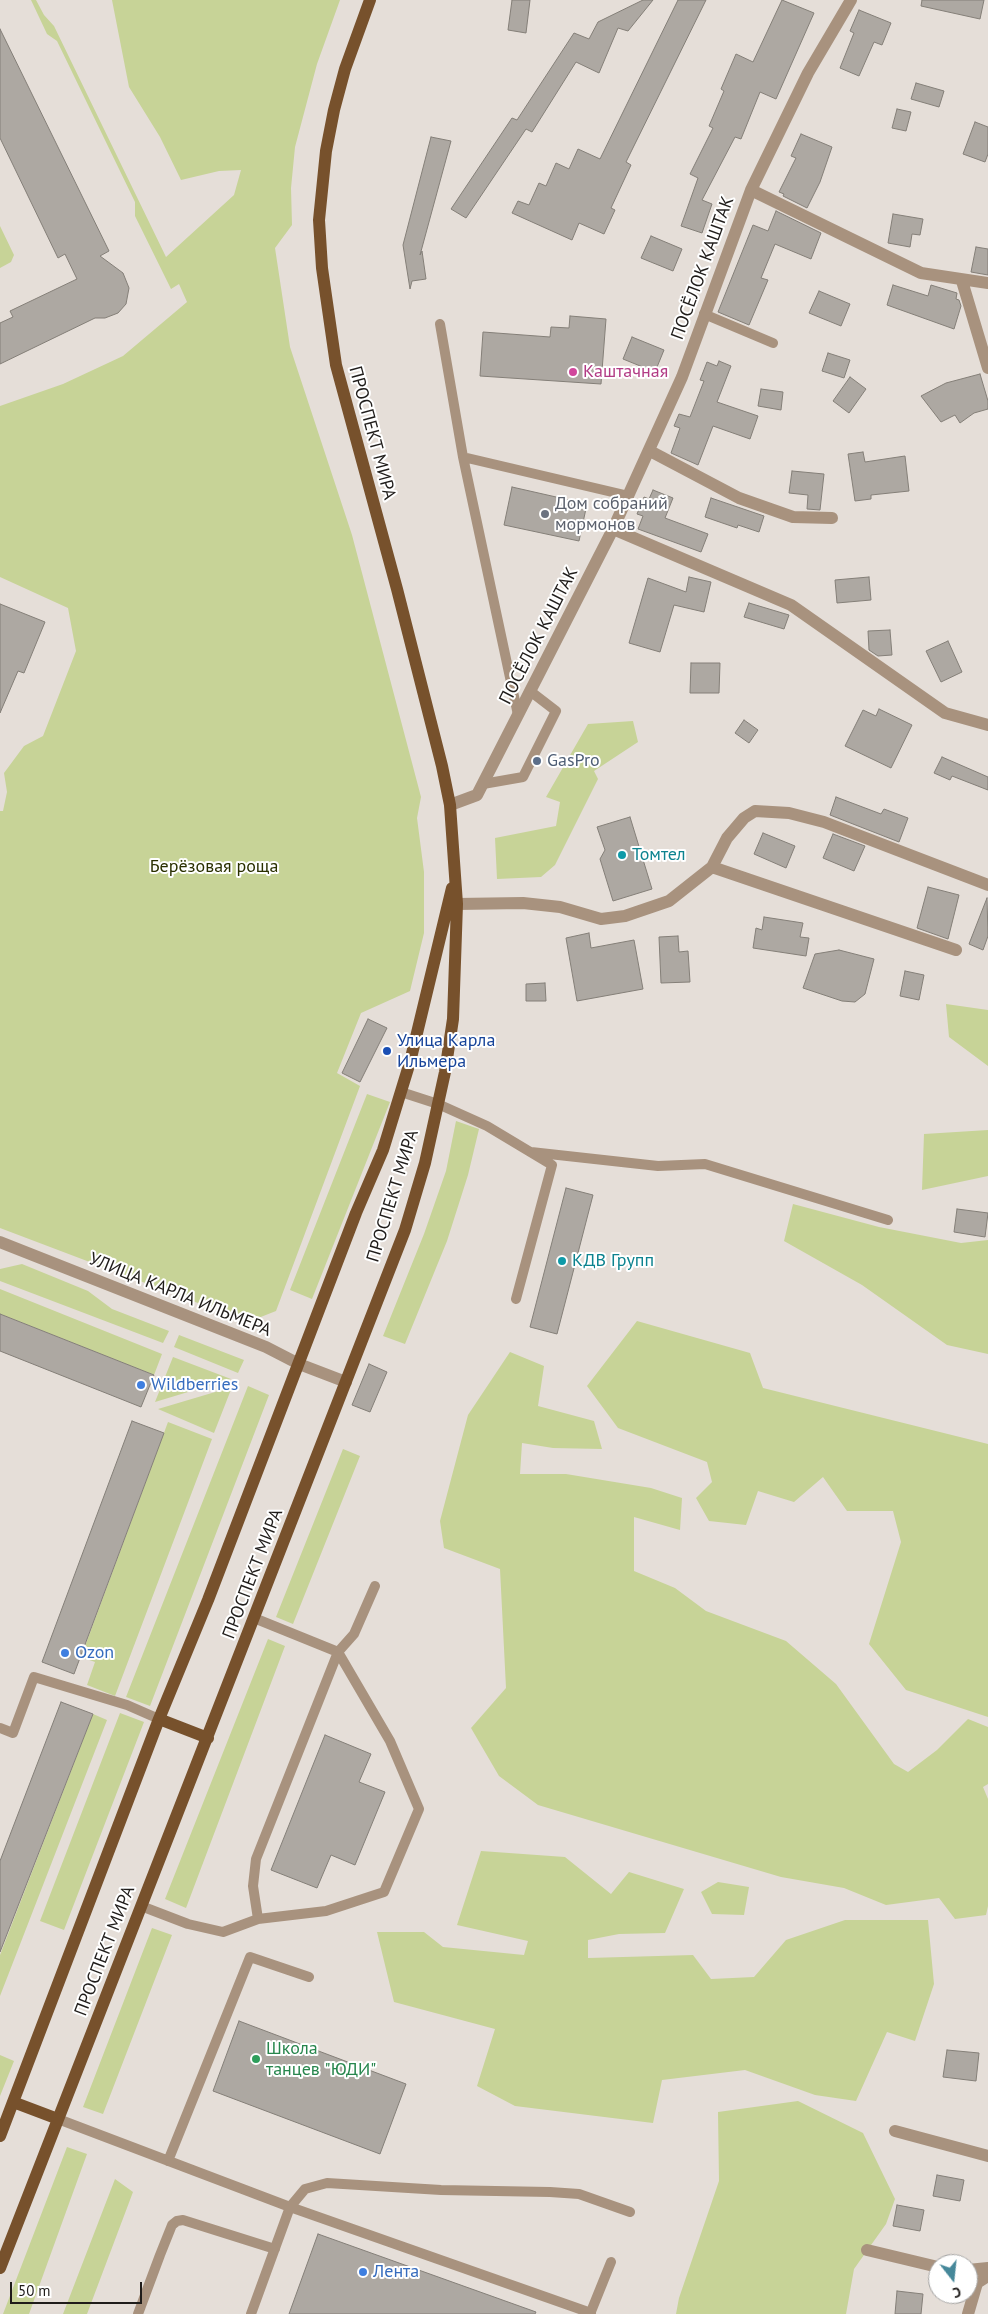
<!DOCTYPE html>
<meta charset="utf-8">
<style>
body{margin:0}
#map{position:relative;width:988px;height:2314px;overflow:hidden;background:#e5ded8;font-family:"PT Sans",sans-serif}
canvas{display:block}
.north{position:absolute;left:928px;top:2254px;width:50px;height:50px;box-sizing:border-box;background:#fff;border:1px solid #a5a4a3;border-radius:50%;rotate:164deg;font-size:14px;font-weight:700;line-height:20px;text-align:center;color:#1f1c1a}
.north::after{content:'';display:block;margin:auto;width:18px;height:22px;background:#46889a;clip-path:polygon(50% 0,100% 100%,50% 72%,0 100%)}
.scale{position:absolute;left:10px;top:2282px;width:132px;height:22px;box-sizing:border-box;border:2px solid #1f1c1a;border-top:0;padding-left:6px;font-size:15px;line-height:18px;white-space:nowrap;color:#1f1c1a;-webkit-text-stroke:4px #fff;paint-order:stroke}
</style>
<div id="map">
<canvas width="988" height="2314"></canvas>
<div class="north">С</div>
<div class="scale">50 m</div>
</div>
<script>
const g = document.querySelector('canvas').getContext('2d');
g.lineJoin = 'round';
function fill(path, color) { g.fillStyle = color; g.fill(path, 'evenodd'); }
const shape = rows => new Path2D(rows.map(r => 'M' + r).join(''));
function trace(path, color, width, dash) { g.strokeStyle = color; g.lineWidth = width; g.lineCap = dash ? 'butt' : 'round'; g.setLineDash(dash || []); g.stroke(path); }
function drawText(font, color, halo, rows, align = 'center') {
  g.font = font + ' "PT Sans",sans-serif'; g.lineWidth = 4; g.setLineDash([]); g.textBaseline = 'middle'; g.strokeStyle = halo; g.fillStyle = color; for (const [text, x, y, turn = 0] of rows) {
    g.save(); g.translate(x, y); g.rotate((+turn || 0) * Math.PI / 180); g.textAlign = isNaN(turn) ? turn : align; if (halo) g.strokeText(text, 0, 0); g.fillText(text, 0, 0); g.restore();
  }
}
const green = shape([
 [31,0,36,0,44,15,54,26,166,257,234,195,241,170,219,171,181,180,160,137,129,87,112,0,340,0,317,64,295,147,291,188,292,225,275,248,290,347,352,535,421,797,417,818,424,872,424,933,410,991,361,1013,337,1073,360,1086,276,1311,248,1322,0,1228,0,811,3,811,7,792,4,773,24,746,43,736,76,651,68,608,0,577,0,406,63,384,123,356,187,302,179,284,171,289,135,216,135,202,57,41,47,34],
 [0,226,14,255,11,262,0,268],
 [633,721,638,742,594,771,598,779,555,865,541,877,497,879,495,838,556,826,560,802,546,797,588,724],
 [946,1004,988,1010,988,1066,949,1037],
 [367,1094,390,1102,312,1299,290,1290],
 [456,1121,479,1129,468,1175,447,1241,405,1344,383,1336,424,1234,446,1171],
 [988,1130,988,1176,922,1190,924,1134],
 [793,1204,879,1227,961,1243,988,1240,988,1354,947,1345,862,1285,784,1241],
 [22,1264,88,1291,112,1309,169,1331,163,1343,0,1281,0,1269],
 [0,1289,162,1354,154,1375,0,1314],
 [637,1321,750,1353,763,1388,988,1444,988,1717,906,1690,869,1644,901,1542,893,1511,847,1511,823,1477,794,1502,758,1491,746,1525,709,1521,696,1498,712,1482,707,1462,618,1428,587,1386],
 [179,1335,244,1360,238,1373,174,1347],
 [510,1352,544,1366,538,1406,594,1421,602,1449,553,1448,522,1443,520,1474,566,1474,651,1488,682,1498,680,1530,634,1517,634,1571,675,1588,706,1611,786,1641,836,1684,894,1764,908,1772,937,1750,968,1719,988,1727,988,1784,983,1787,988,1799,988,1906,986,1915,955,1919,939,1898,886,1905,844,1888,781,1877,538,1805,499,1776,471,1728,506,1688,500,1569,444,1548,440,1521,468,1415],
 [173,1357,231,1379,155,1402],
 [248,1386,269,1395,150,1706,126,1697],
 [232,1387,214,1433,158,1409],
 [168,1422,212,1439,115,1696,87,1685,95,1662,81,1657],
 [343,1449,360,1456,293,1624,276,1617],
 [268,1639,285,1646,186,1908,165,1899],
 [120,1713,144,1722,64,1930,40,1921],
 [93,1714,107,1720,0,1996,0,1955],
 [481,1851,565,1857,611,1894,629,1872,684,1889,665,1933,619,1934,588,1940,588,1958,693,1955,711,1979,754,1977,786,1940,845,1920,928,1920,934,1984,915,2041,887,2032,856,2101,815,2095,745,2070,662,2080,653,2123,515,2106,477,2086,495,2029,394,2002,377,1932,424,1932,443,1947,524,1955,528,1941,457,1925],
 [718,1882,749,1887,744,1915,712,1914,701,1892],
 [152,1928,172,1935,103,2114,83,2107],
 [0,2055,14,2061,0,2096],
 [798,2101,863,2133,895,2199,886,2224,854,2269,846,2314,676,2314,679,2298,719,2181,718,2112],
 [67,2147,87,2154,29,2314,3,2314],
 [115,2179,133,2192,87,2314,63,2314]
]);
const building = shape([
 [512,0,530,0,526,33,508,30,512,0],
 [643,0,653,0,628,31,618,28,599,73,576,62,532,132,526,129,466,218,451,209,512,118,517,120,574,33,589,39,598,22,643,0],
 [678,0,706,0,626,162,631,165,611,208,615,210,604,234,579,223,572,240,512,213,518,201,529,205,539,183,546,186,556,163,569,169,578,149,600,159,678,0],
 [782,0,814,13,776,99,760,92,741,139,735,137,702,200,712,204,702,233,681,226,698,178,690,174,713,128,709,126,724,91,721,89,736,54,753,62,782,0],
 [922,0,984,0,980,19,921,6,922,0],
 [859,10,891,23,882,45,874,42,859,76,840,68,854,33,850,31,859,10],
 [0,29,109,251,100,256,123,273,129,288,126,304,118,313,105,318,95,318,0,364,0,323,13,317,10,311,77,279,65,254,58,258,0,138,0,29],
 [916,83,944,91,939,107,911,99,916,83],
 [897,109,911,112,906,131,892,128,897,109],
 [975,122,988,127,988,154,985,162,963,154,975,122],
 [801,134,832,147,820,182,807,208,783,196,784,194,779,192,796,158,791,156,801,134],
 [431,137,451,141,420,255,422,251,426,279,412,281,410,289,403,245,431,137],
 [776,211,821,233,811,259,775,244,761,278,768,280,749,325,718,312,753,225,768,231,776,211],
 [893,214,923,219,920,235,912,234,910,247,888,243,893,214],
 [651,236,682,249,673,271,641,258,651,236],
 [976,247,988,249,988,275,971,272,976,247],
 [893,285,928,296,931,285,957,293,956,299,959,300,961,306,954,329,887,305,893,285],
 [819,291,850,304,841,326,809,313,819,291],
 [570,316,606,319,601,384,480,376,483,332,550,337,551,327,569,328,570,316],
 [632,337,664,350,655,372,623,359,632,337],
 [828,353,850,360,844,378,822,371,828,353],
 [719,361,731,366,717,402,758,416,750,439,713,426,698,465,671,453,680,428,674,426,679,414,690,417,704,381,700,380,707,362,717,366,719,361],
 [980,374,988,401,988,409,974,413,960,423,955,415,941,422,921,396,946,383,980,374],
 [850,377,866,389,849,413,833,401,850,377],
 [761,389,783,392,781,410,758,406,761,389],
 [863,452,865,462,905,456,909,491,871,495,871,499,855,501,848,454,863,452],
 [792,471,824,474,820,510,807,509,808,495,789,493,792,471],
 [512,487,587,504,579,541,504,525,512,487],
 [653,490,673,498,665,518,708,534,701,552,638,529,643,516,637,514,644,497,649,499,653,490],
 [711,498,764,516,759,532,738,525,737,528,705,517,711,498],
 [689,577,711,582,704,612,674,605,660,652,629,643,648,578,686,592,689,577],
 [869,577,871,600,837,603,835,580,869,577],
 [749,603,789,615,784,629,744,617,749,603],
 [0,604,45,622,24,673,18,671,0,713,0,604],
 [890,630,892,655,878,656,869,650,868,631,890,630],
 [948,641,962,672,941,682,926,651,948,641],
 [691,663,720,663,719,693,690,693,691,663],
 [879,709,912,725,891,768,845,746,863,710,876,716,879,709],
 [744,720,758,730,749,743,735,733,744,720],
 [942,757,988,777,988,790,952,776,950,780,934,773,942,757],
 [836,797,881,814,884,809,908,818,899,842,830,815,836,797],
 [630,817,652,889,613,901,600,859,605,850,597,827,630,817],
 [763,833,795,846,786,868,754,854,763,833],
 [833,834,865,846,854,871,823,858,833,834],
 [928,887,959,895,948,939,917,928,928,887],
 [987,898,988,936,983,950,969,944,987,898],
 [764,917,803,923,800,937,809,938,806,956,753,948,756,928,762,930,764,917],
 [589,933,591,948,634,940,643,989,577,1001,566,938,589,933],
 [678,936,679,952,688,951,690,982,661,983,659,937,678,936],
 [839,950,874,959,865,994,855,1002,842,1001,803,988,815,954,839,950],
 [905,971,924,975,919,1000,900,996,905,971],
 [545,983,546,1001,526,1001,526,984,545,983],
 [368,1019,387,1028,360,1082,342,1073,368,1019],
 [566,1188,593,1195,557,1334,530,1327,566,1188],
 [957,1209,988,1213,985,1237,954,1232,957,1209],
 [0,1314,154,1375,141,1407,0,1351,0,1314],
 [369,1364,387,1372,370,1412,352,1405,369,1364],
 [132,1421,164,1433,74,1674,42,1662,132,1421],
 [61,1702,93,1714,0,1952,0,1861,61,1702],
 [325,1735,371,1754,359,1782,385,1792,355,1865,331,1855,317,1888,271,1870,325,1735],
 [239,2021,406,2084,380,2154,213,2091,239,2021],
 [947,2050,979,2053,976,2081,943,2077,947,2050],
 [937,2175,964,2180,960,2201,933,2196,937,2175],
 [897,2205,924,2210,920,2231,893,2226,897,2205],
 [318,2234,536,2312,535,2314,289,2314,318,2234],
 [897,2291,923,2294,921,2314,895,2314,897,2291]
]);
const service = shape([
 [704,314,773,343],
 [440,324,463,457,518,715],
 [463,457,629,496],
 [483,784,523,777,556,711,530,691],
 [401,1092,438,1104,487,1126,552,1165,516,1299],
 [531,1152,658,1166,705,1164,888,1220],
 [0,1728,13,1733,34,1677,127,1705,159,1719],
 [141,1906,188,1924,223,1932,258,1919,326,1911,384,1892,419,1809,390,1741,338,1652,254,1618],
 [258,1919,253,1886,256,1859,338,1652,354,1634,375,1586],
 [58,2119,290,2207,305,2189,327,2183,441,2190,550,2192,579,2194,630,2212],
 [168,2161,250,1957,309,1977],
 [138,2314,160,2255,172,2225,177,2221,183,2220,275,2249],
 [251,2314,290,2207,591,2313],
 [590,2314,611,2262]
]);
const minor = shape([
 [751,190,921,273,988,283],
 [962,281,988,368],
 [650,451,739,498,793,517,832,518],
 [613,529,791,605,945,713,988,725],
 [450,805,477,795,613,529,682,377,751,190,808,73,851,0],
 [712,867,956,950],
 [457,904,523,903,560,907,601,919,625,916,669,901,712,867,727,838,744,818,755,811,789,813,824,822,988,885],
 [895,2131,988,2156],
 [867,2250,938,2267],
 [968,2270,988,2268],
 [968,2314,977,2283,988,2276]
]);
const tertiary = shape([
 [0,1242,266,1347,299,1364,346,1382]
]);
const primary = shape([
 [159,1719,208,1738],
 [13,2102,58,2119],
 [0,2136,159,1719,208,1600,356,1213,383,1150,410,1062,452,888],
 [0,2268,405,1230,425,1163,445,1072,453,1019,457,904,450,805,442,766,397,589,336,365,322,268,319,220,326,151,334,110,345,69,370,0]
]);
const markers = [
 [573,372,5,"#d1479c"],
 [545,514,5,"#6b7280"],
 [537,761,5,"#5c6f8a"],
 [622,855,5,"#0f9aa8"],
 [387,1051,5,"#1a4fb4"],
 [562,1261,5,"#0f9aa8"],
 [141,1385,5,"#3f7fe0"],
 [65,1653,5,"#3f7fe0"],
 [256,2059,5,"#2e9e5b"],
 [363,2272,5,"#3f7fe0"]
];
const streetNames = [
 ["ПОСЁЛОК КАШТАК",703,268,-70],
 ["ПРОСПЕКТ МИРА",372,433,75],
 ["ПОСЁЛОК КАШТАК",539,636,-63],
 ["ПРОСПЕКТ МИРА",393,1196,-73],
 ["УЛИЦА КАРЛА ИЛЬМЕРА",180,1295,22],
 ["ПРОСПЕКТ МИРА",253,1574,-69],
 ["ПРОСПЕКТ МИРА",105,1951,-69]
];
const hotelNames = [
 ["Каштачная",583,372]
];
const worshipNames = [
 ["Дом собраний",555,504],
 ["мормонов",555,525]
];
const serviceNames = [
 ["GasPro",547,761]
];
const cultureNames = [
 ["Томтел",632,855],
 ["КДВ Групп",572,1261]
];
const parkNames = [
 ["Берёзовая роща",214,867]
];
const transitNames = [
 ["Улица Карла",397,1041],
 ["Ильмера",397,1062]
];
const shopNames = [
 ["Wildberries",151,1385],
 ["Ozon",75,1653],
 ["Лента",373,2272]
];
const leisureNames = [
 ["Школа",266,2049],
 ["танцев \"ЮДИ\"",266,2070]
];
fill(green, '#c7d397');
fill(building, '#ada8a2');
trace(building, '#847f78', 1);
trace(service, '#a8927e', 10);
trace(minor, '#a8927e', 12);
trace(tertiary, '#a8927e', 12);
trace(primary, '#77512c', 12);
for (const [x, y, r, color] of markers) { const dot = new Path2D(); dot.arc(x, y, r, 0, 2 * Math.PI); g.fillStyle = color; g.fill(dot); trace(dot, '#fff', 2); }
drawText('18px', '#1f1c1a', '#fff', streetNames);
drawText('18px', '#b23c85', '#fff', hotelNames, 'left');
drawText('18px', '#5b616d', '#fff', worshipNames, 'left');
drawText('18px', '#4e5e75', '#fff', serviceNames, 'left');
drawText('18px', '#0d838f', '#fff', cultureNames, 'left');
drawText('18px', '#2a3000', '#fff', parkNames);
drawText('18px', '#164399', '#fff', transitNames, 'left');
drawText('18px', '#366cbe', '#fff', shopNames, 'left');
drawText('18px', '#27864d', '#fff', leisureNames, 'left');
</script>
